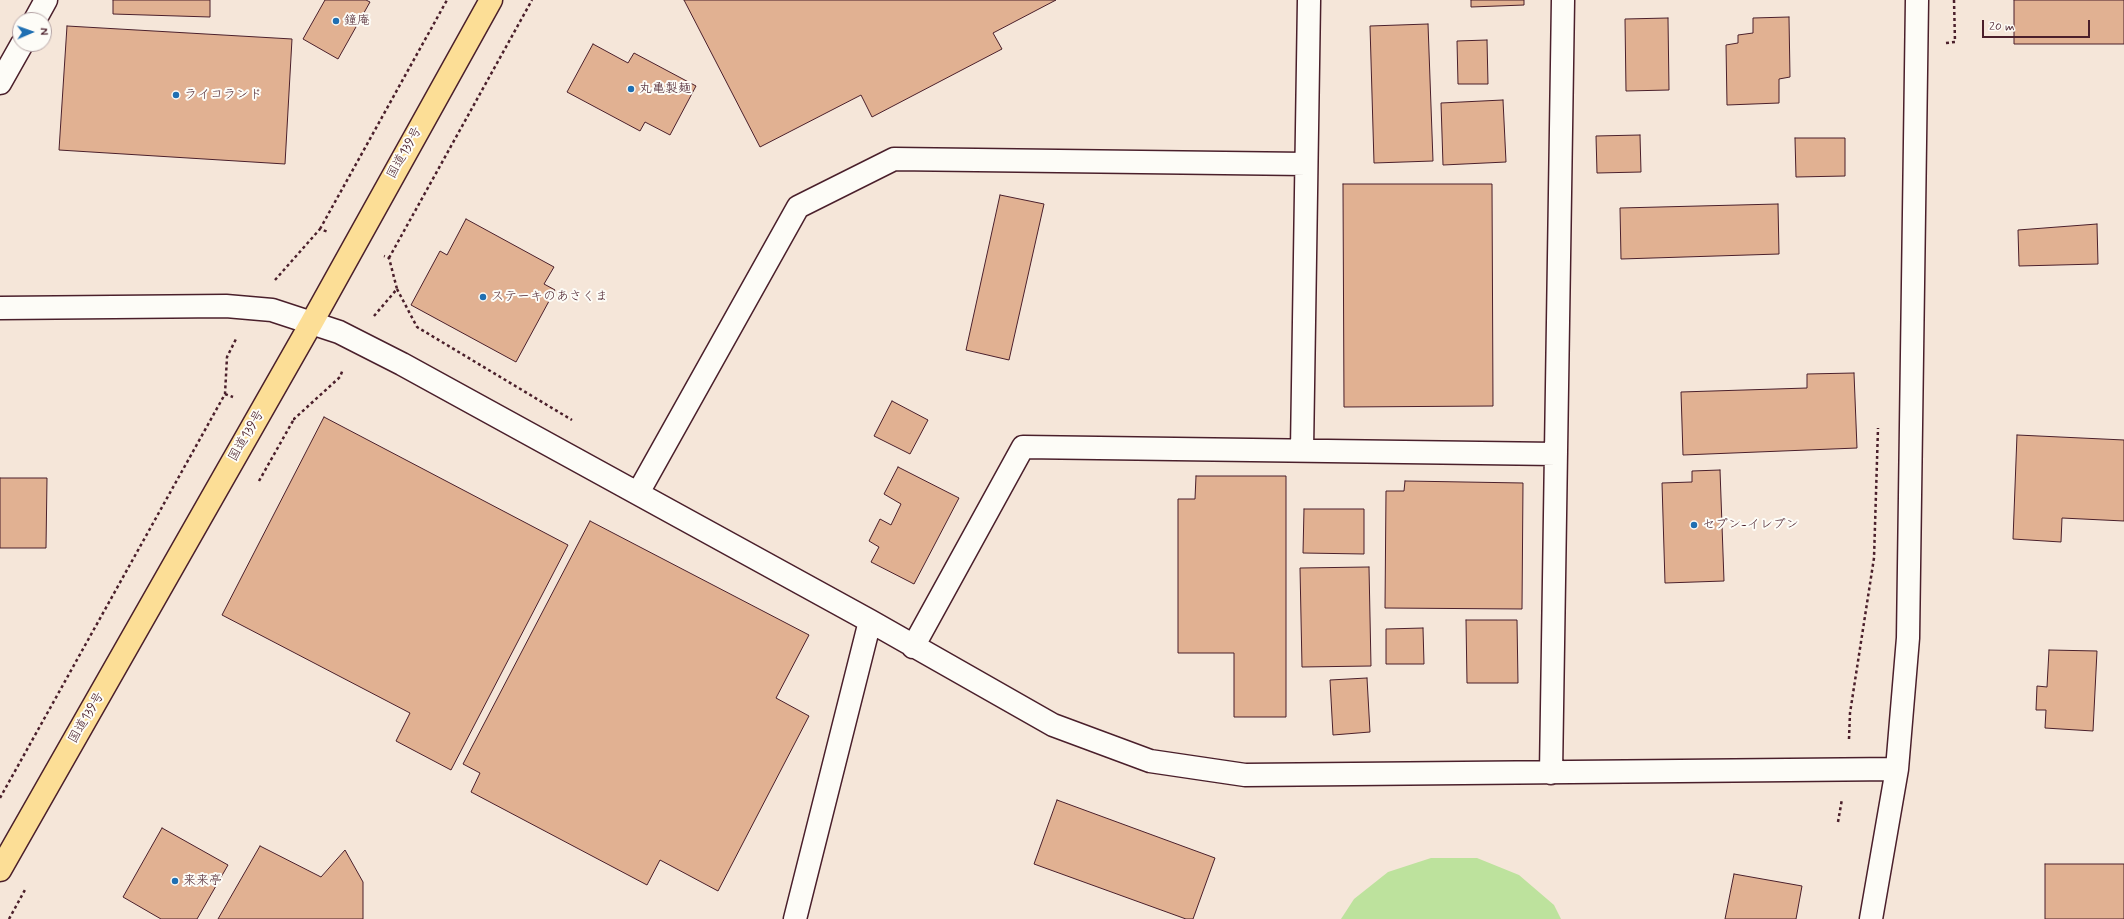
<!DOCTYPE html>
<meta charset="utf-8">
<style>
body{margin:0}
#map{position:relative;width:2124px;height:919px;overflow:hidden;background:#f5e6d9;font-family:Mynerve,sans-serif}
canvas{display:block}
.north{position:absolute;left:12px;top:12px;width:40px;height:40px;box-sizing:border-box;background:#fdfcf7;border:1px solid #b5a4a5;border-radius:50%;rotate:88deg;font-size:11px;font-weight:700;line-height:16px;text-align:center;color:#4a1f2b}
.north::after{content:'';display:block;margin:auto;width:14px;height:18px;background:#1f6fb2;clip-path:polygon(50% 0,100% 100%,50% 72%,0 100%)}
.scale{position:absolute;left:1982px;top:20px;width:108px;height:18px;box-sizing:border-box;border:2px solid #4a1f2b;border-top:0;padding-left:5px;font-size:12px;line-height:14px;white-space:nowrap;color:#4a1f2b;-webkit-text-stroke:3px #fdfcf7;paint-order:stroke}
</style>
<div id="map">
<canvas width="2124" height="919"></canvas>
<div class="north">N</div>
<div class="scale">20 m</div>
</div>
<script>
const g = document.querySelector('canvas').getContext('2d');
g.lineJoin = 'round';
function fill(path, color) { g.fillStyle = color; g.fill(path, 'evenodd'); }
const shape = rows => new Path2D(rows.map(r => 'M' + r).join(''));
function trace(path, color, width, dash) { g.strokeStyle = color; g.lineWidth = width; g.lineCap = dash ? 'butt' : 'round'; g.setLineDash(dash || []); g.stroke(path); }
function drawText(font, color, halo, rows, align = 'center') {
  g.font = font + ' Mynerve,"Klee One",sans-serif'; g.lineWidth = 4; g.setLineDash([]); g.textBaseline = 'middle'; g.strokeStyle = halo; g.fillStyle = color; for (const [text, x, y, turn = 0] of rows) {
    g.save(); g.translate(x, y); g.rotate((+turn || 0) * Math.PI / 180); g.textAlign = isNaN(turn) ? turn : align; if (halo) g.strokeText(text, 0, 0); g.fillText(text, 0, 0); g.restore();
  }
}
const green = shape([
 [1431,858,1477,858,1519,875,1554,905,1561,919,1341,919,1354,899,1388,872]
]);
const building = shape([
 [113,0,210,0,210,17,113,14,113,0],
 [325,0,366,0,370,2,338,59,303,39,325,0],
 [684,0,1056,0,993,33,1002,49,872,117,861,95,760,147,684,0],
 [1471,0,1524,0,1524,5,1471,7,1471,0],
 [2014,0,2124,0,2124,44,2014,44,2014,0],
 [1789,17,1790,77,1779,79,1779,103,1727,105,1726,45,1738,43,1738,35,1753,33,1753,18,1789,17],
 [1668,18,1669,90,1626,91,1625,19,1668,18],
 [1428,24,1433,161,1374,163,1370,26,1428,24],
 [67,26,292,39,285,164,59,150,67,26],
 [1487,40,1488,84,1458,84,1457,41,1487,40],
 [593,44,628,63,634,53,696,86,670,135,645,122,640,131,567,92,593,44],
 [1503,100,1506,162,1443,165,1441,103,1503,100],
 [1640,135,1641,172,1597,173,1596,136,1640,135],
 [1795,138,1845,138,1845,176,1796,177,1795,138],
 [1343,184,1492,184,1493,406,1344,407,1343,184],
 [1000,195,1044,204,1009,360,966,350,1000,195],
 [1778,204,1779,254,1621,259,1620,208,1778,204],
 [466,219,554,267,544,284,555,290,516,362,411,305,440,251,447,255,466,219],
 [2097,224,2098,264,2019,266,2018,230,2097,224],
 [1854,373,1857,448,1683,455,1681,392,1807,388,1807,374,1854,373],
 [892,401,928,420,910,454,874,436,892,401],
 [324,417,568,545,451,770,396,741,410,713,222,615,324,417],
 [2017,435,2124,440,2124,521,2062,518,2061,542,2013,539,2017,435],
 [898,467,959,498,914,584,871,562,879,547,869,541,880,519,891,525,901,504,884,494,898,467],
 [1720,470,1724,581,1665,583,1662,483,1692,482,1692,471,1720,470],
 [1196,476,1286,476,1286,717,1234,717,1234,653,1178,653,1178,499,1195,499,1196,476],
 [0,478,47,478,46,548,0,548,0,478],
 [1405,481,1523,483,1522,609,1385,608,1386,491,1404,491,1405,481],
 [1304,509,1364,509,1364,554,1303,553,1304,509],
 [590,521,809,635,776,698,809,716,718,891,660,860,647,885,471,792,480,773,463,764,590,521],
 [1369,567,1371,666,1302,667,1300,568,1369,567],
 [1466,620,1517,620,1518,683,1467,683,1466,620],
 [1423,628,1424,664,1386,664,1386,629,1423,628],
 [2049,650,2097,651,2093,731,2045,728,2046,710,2036,710,2037,686,2047,687,2049,650],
 [1367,678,1370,732,1333,735,1330,680,1367,678],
 [1057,800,1215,858,1193,919,1186,919,1034,864,1057,800],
 [162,828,228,865,197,919,161,919,123,897,162,828],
 [260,846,321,877,345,850,363,882,363,919,218,919,260,846],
 [2045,864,2124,864,2124,919,2045,919,2045,864],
 [1734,874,1802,886,1796,919,1725,919,1734,874]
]);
const path = shape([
 [1946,43,1955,42,1954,0],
 [320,229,447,0],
 [389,258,532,0],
 [275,280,320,229,328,232],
 [397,289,417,327,572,420],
 [374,316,397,289,389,258,384,256],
 [225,394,233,397],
 [293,419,294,419,340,377,343,369],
 [259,481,294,419],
 [1849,739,1850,713,1874,558,1878,428],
 [0,798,225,394,227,357,237,337],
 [1838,822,1842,799],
 [9,919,26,888]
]);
const minor = shape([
 [35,20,46,0],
 [0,83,22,44],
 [0,308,226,306,272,310,339,332,402,364,870,621,1053,725,1150,761,1245,775,1897,769],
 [1302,450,1309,0],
 [638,493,798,207,894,159,1306,164],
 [913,647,1023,447,1556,454],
 [1551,773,1563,0],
 [795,919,870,621],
 [1871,919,1897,769,1908,638,1917,0]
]);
const highway = shape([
 [0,870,312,322,491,0]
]);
const markers = [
 [336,21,4,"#1f6fb2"],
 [631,89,4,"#1f6fb2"],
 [176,95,4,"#1f6fb2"],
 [483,297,4,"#1f6fb2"],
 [1694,525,4,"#1f6fb2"],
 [175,881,4,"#1f6fb2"]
];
const poiNames = [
 ["鐘庵",344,21],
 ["丸亀製麺",639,89],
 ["ライコランド",184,95],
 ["ステーキのあさくま",491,297],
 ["セブン-イレブン",1702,525],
 ["来来亭",183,881]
];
const streetNames = [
 ["国道139号",405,153,-61],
 ["国道139号",247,436,-60],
 ["国道139号",87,718,-60]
];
fill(green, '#bde29d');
fill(building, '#e1b192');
trace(building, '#4a1f2b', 1);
trace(minor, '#4a1f2b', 25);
trace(highway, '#4a1f2b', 25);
trace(path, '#4a1f2b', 2.5, [3, 3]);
trace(minor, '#fdfcf7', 22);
trace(highway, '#fcde96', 22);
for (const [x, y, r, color] of markers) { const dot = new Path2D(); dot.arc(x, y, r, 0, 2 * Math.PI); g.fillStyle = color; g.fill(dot); trace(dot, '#fdfcf7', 1.5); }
drawText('13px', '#4a1f2b', '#fdfcf7', poiNames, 'left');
drawText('13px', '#4a1f2b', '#fdfcf7', streetNames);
</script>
